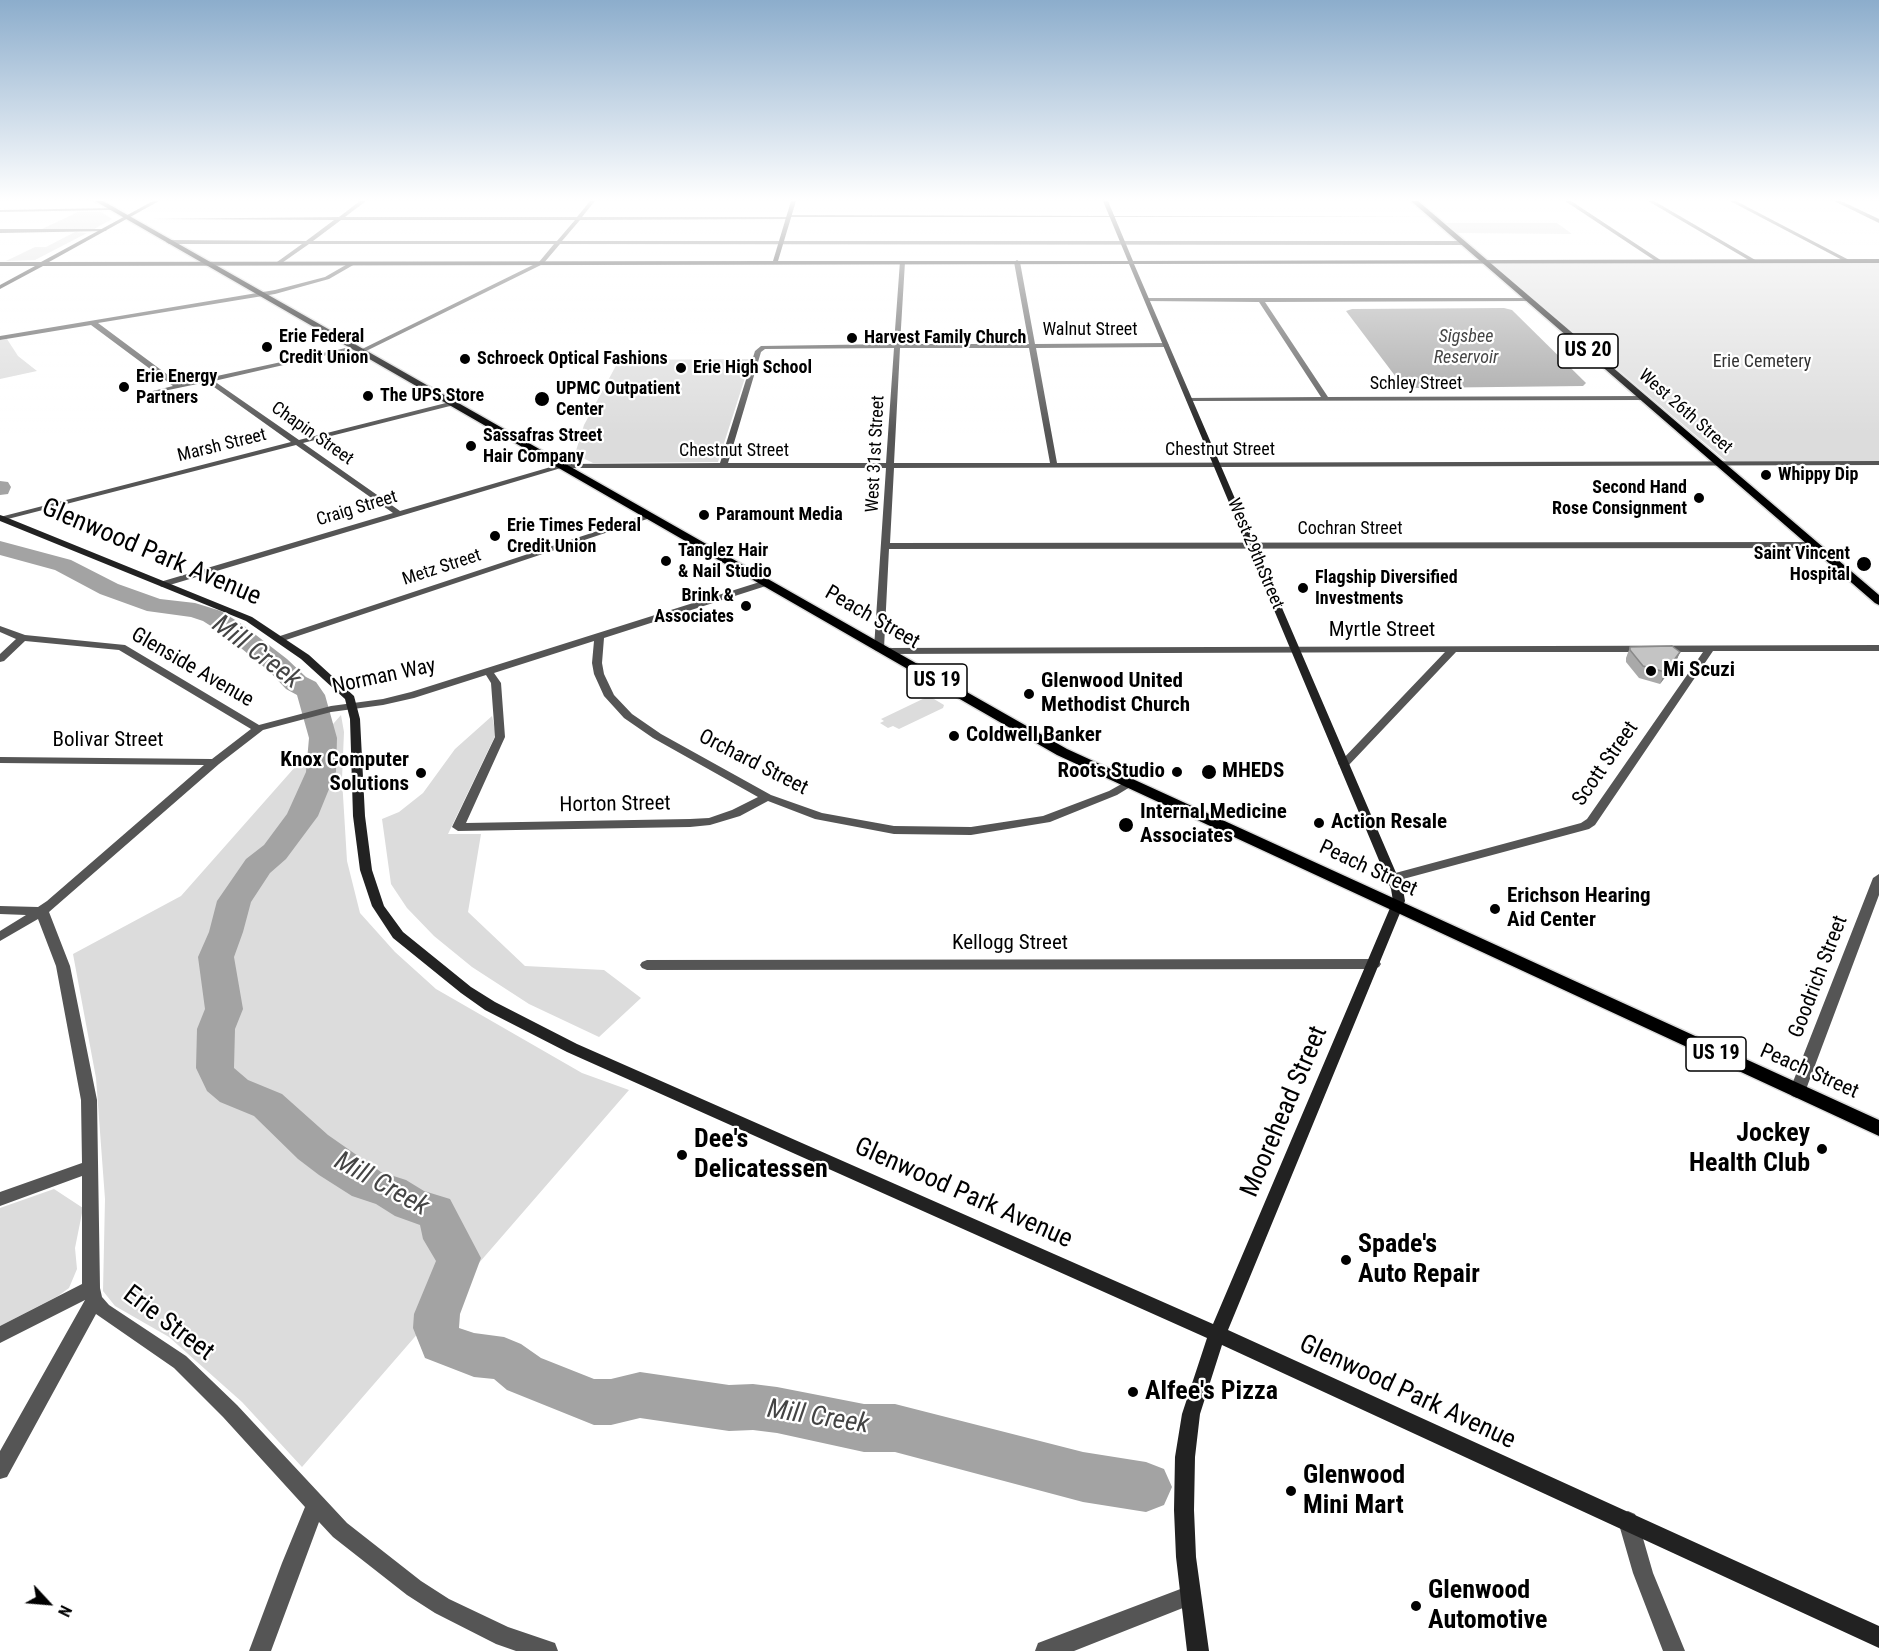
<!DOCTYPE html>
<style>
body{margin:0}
#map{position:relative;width:1879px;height:1651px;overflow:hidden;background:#fff;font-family:"Roboto Condensed",sans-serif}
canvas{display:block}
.north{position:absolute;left:18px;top:1573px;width:60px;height:60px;-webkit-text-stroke:4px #fff;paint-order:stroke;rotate:116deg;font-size:16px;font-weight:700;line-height:24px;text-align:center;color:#000}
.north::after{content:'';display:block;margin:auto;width:21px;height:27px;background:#000;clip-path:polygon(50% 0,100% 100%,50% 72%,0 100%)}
</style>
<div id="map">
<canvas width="1879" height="1651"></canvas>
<div class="north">N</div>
</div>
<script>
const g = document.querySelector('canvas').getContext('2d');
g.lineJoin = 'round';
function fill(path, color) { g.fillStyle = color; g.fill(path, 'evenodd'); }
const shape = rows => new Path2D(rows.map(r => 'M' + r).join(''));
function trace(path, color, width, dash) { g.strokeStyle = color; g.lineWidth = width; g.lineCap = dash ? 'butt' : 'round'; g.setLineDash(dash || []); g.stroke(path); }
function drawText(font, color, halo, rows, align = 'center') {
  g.font = font + ' "Roboto Condensed",sans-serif'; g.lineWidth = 4.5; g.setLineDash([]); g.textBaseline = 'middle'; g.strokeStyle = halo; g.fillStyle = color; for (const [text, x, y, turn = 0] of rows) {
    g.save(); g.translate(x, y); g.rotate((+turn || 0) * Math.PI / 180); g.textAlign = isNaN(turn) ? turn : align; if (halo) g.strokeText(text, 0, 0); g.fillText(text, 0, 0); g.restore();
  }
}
const green = shape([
 [78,212,101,212,112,219,94,229,42,229],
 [1445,223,1557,223,1572,234,1457,233],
 [75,232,87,233,35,260,6,261,35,247,46,247],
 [1879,262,1879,461,1726,461,1493,264],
 [7,339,18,356,37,371,0,379,0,340],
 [751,359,718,462,593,463,575,454,584,425,619,360],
 [929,696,944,705,943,708,899,729,893,726,888,728,880,723,884,721,881,719],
 [341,715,344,732,342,779,347,861,360,913,395,952,436,989,582,1073,629,1090,302,1467,242,1402,169,1337,115,1306,103,1291,105,1199,96,1078,73,954,181,896],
 [492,716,496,734,448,834,481,834,468,912,525,966,604,970,641,998,599,1037,529,1004,472,967,434,936,407,908,391,884,382,819,399,812,423,793,455,749],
 [54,1189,83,1208,75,1248,77,1269,69,1288,58,1296,0,1326,0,1208]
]);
const water = shape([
 [1504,308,1512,310,1586,383,1583,386,1413,388,1402,385,1346,311,1352,309]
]);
const river = shape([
 [0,481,8,482,11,487,8,494,0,495,0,481],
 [0,541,71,560,118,584,160,599,195,603,221,611,243,625,287,659,306,677,316,682,325,695,337,738,336,772,318,816,286,859,270,873,251,902,243,932,234,957,243,1009,235,1029,234,1068,248,1080,282,1094,328,1135,381,1172,406,1180,424,1191,450,1199,481,1258,460,1314,459,1328,474,1333,504,1337,521,1344,541,1358,594,1379,611,1379,640,1372,729,1385,753,1384,777,1387,864,1404,895,1404,1083,1452,1146,1462,1164,1469,1172,1487,1164,1505,1146,1512,1083,1502,895,1452,864,1452,777,1433,753,1430,729,1431,640,1418,611,1425,594,1425,507,1390,494,1379,474,1377,425,1358,413,1328,414,1314,436,1261,423,1239,420,1225,395,1216,376,1204,352,1196,319,1175,298,1159,254,1116,220,1102,207,1091,196,1068,197,1029,205,1009,198,957,209,932,217,901,246,859,264,845,287,814,306,772,309,738,297,695,286,689,269,671,225,635,203,621,191,617,147,611,100,594,55,570,0,555,0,541]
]);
const street = shape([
 [360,201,366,201,345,217,577,217,590,201,595,201,582,217,788,217,790,215,1433,217,791,217,789,219,580,220,562,241,1463,241,1466,243,1463,245,560,244,543,264,360,354,358,353,358,351,539,262,554,244,309,244,279,265,277,262,302,244,169,244,166,242,169,240,306,241,334,220,152,219,339,217,360,201],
 [341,220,575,220,557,241,313,241,341,220],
 [1565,201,1571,201,1662,261,1657,262,1565,201],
 [1648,201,1654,201,1757,261,1752,262,1648,201],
 [1730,201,1736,201,1851,261,1846,262,1730,201],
 [1834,201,1841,201,1879,219,1879,223,1834,201],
 [112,208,110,210,0,212,0,210,112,208],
 [0,229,104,229,107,231,0,233,0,229],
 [1017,260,1020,262,1035,344,1166,343,1169,345,1166,347,1036,348,1057,463,1879,461,1879,465,894,468,890,543,1814,542,1818,545,1814,548,889,549,884,648,1879,645,1879,651,1713,651,1595,825,1589,829,1392,882,1388,881,1386,878,1388,875,1581,823,1587,819,1703,652,1456,652,1348,766,1344,767,1338,764,1340,762,1445,652,885,654,875,650,874,648,886,468,561,468,163,587,160,586,160,582,393,513,296,445,0,521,0,517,291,442,207,382,149,394,149,392,173,386,91,325,0,340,0,336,275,290,325,277,351,262,355,262,355,264,329,279,275,294,98,323,180,384,355,346,355,348,353,349,214,381,299,440,454,401,454,405,303,443,400,511,561,464,720,463,755,351,761,346,894,344,900,261,905,262,900,344,1029,344,1014,262,1017,260],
 [894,348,886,463,728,463,761,352,765,349,894,348],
 [900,348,1029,348,1050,463,894,463,900,348],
 [1147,298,1529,298,1531,301,1265,302,1328,397,1644,396,1648,398,1644,400,1188,401,1186,400,1186,398,1321,397,1259,302,1145,301,1147,298],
 [646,515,653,517,283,641,280,642,275,639,277,637,646,515],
 [766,580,771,583,769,585,604,638,602,663,604,674,614,695,632,714,661,734,771,795,822,813,894,826,971,827,1043,816,1109,791,1125,782,1129,781,1135,784,1117,795,1050,822,971,835,894,834,815,819,768,801,740,816,710,825,690,827,458,831,452,827,495,737,491,683,486,675,414,698,383,705,331,712,263,730,219,764,49,912,70,966,97,1100,100,1288,102,1297,109,1305,186,1356,237,1405,347,1523,421,1581,449,1599,508,1627,555,1643,558,1651,516,1651,496,1644,435,1613,407,1595,333,1537,319,1522,271,1651,249,1651,282,1563,305,1507,223,1417,174,1368,96,1314,7,1477,0,1479,0,1451,85,1300,0,1343,0,1326,82,1284,82,1176,0,1206,0,1192,82,1163,81,1100,56,966,38,919,0,941,0,931,26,915,0,914,0,906,38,907,47,901,204,765,0,763,0,757,212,759,251,729,119,650,25,641,4,661,0,662,0,654,16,639,0,632,0,626,25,635,125,645,259,725,331,706,383,699,411,692,766,580],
 [594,641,592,663,594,674,604,696,624,718,653,738,758,797,732,810,709,818,690,819,466,823,505,737,501,683,494,673,594,641],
 [1879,874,1879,895,1805,1092,1802,1096,1797,1098,1792,1096,1789,1092,1873,878,1879,874],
 [1374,959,1379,961,1381,964,1379,967,1374,969,647,970,642,968,640,965,642,962,647,960,1374,959],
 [1628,1511,1635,1514,1638,1521,1653,1573,1685,1651,1663,1651,1633,1573,1618,1521,1621,1514,1628,1511],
 [1191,1585,1198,1588,1201,1595,1198,1602,1074,1651,1035,1651,1038,1643,1191,1585]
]);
const secondary = shape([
 [153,201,159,201,49,262,773,261,791,201,796,201,778,261,1128,261,1103,201,1108,201,1133,261,1879,259,1879,263,1134,264,1403,889,1405,901,1228,1330,1879,1626,1879,1648,1222,1345,1200,1414,1195,1457,1194,1510,1196,1557,1209,1651,1187,1651,1176,1557,1174,1510,1175,1457,1182,1414,1207,1338,567,1052,485,1010,461,993,393,938,372,906,360,870,353,816,350,719,345,699,301,659,246,621,0,521,0,515,3,516,252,617,309,655,354,696,360,719,365,816,372,870,384,906,403,932,471,987,495,1002,577,1044,1213,1324,1393,901,1391,889,1129,264,43,266,0,289,0,285,35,266,0,266,0,262,41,262,153,201]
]);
const primary = shape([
 [95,201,103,201,1067,749,1879,1120,1879,1136,1057,755,95,201],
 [1411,201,1418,201,1879,595,1879,605,1875,603,1411,201]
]);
const wall = shape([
 [1630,647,1680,652,1675,664,1660,684,1639,678,1626,662,1626,658]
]);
const shadedWall = shape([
 [1680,652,1675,664,1660,684,1665,672]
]);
const building = shape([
 [1672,646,1680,652,1665,672,1643,666,1630,650,1630,647,1672,646]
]);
const markers = [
 [852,338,6,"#000"],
 [267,347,6,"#000"],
 [465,359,6,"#000"],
 [681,368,6,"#000"],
 [124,387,6,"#000"],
 [368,396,6,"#000"],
 [542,399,8,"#000"],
 [471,446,6,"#000"],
 [1766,475,6,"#000"],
 [1699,498,6,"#000"],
 [704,515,6,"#000"],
 [495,536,6,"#000"],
 [666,561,6,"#000"],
 [1864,564,8,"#000"],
 [1303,588,6,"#000"],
 [746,606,6,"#000"],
 [1651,671,6,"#000"],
 [1029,694,6,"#000"],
 [954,736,6,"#000"],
 [1177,772,6,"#000"],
 [1209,772,8,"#000"],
 [421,773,6,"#000"],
 [1319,823,6,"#000"],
 [1126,825,8,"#000"],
 [1495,909,6,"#000"],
 [1822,1149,6,"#000"],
 [682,1155,6,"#000"],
 [1346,1260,6,"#000"],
 [1133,1392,6,"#000"],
 [1291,1491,6,"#000"],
 [1416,1606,6,"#000"]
];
const farStreetnames = [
 ["Walnut Street",1090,330],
 ["Schley Street",1416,384],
 ["West 26th Street",1685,412,41],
 ["Chapin Street",312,434,35],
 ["Marsh Street",222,446,-14],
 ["Chestnut Street",1220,450],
 ["Chestnut Street",734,451],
 ["West 31st Street",876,454,-87],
 ["Craig Street",357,509,-17],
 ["Cochran Street",1350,529],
 ["West 29th Street",1255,554,67],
 ["Metz Street",442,568,-18]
];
const farPoinames = [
 ["Erie Federal",279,337],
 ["Credit Union",279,358],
 ["Harvest Family Church",864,338],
 ["Schroeck Optical Fashions",477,359],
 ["Erie High School",693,368],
 ["Erie Energy",136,377],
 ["Partners",136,398],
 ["UPMC Outpatient",556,389],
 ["Center",556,410],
 ["The UPS Store",380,396],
 ["Sassafras Street",483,436],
 ["Hair Company",483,457],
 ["Whippy Dip",1778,475],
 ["Second Hand",1687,488,"right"],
 ["Rose Consignment",1687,509,"right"],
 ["Paramount Media",716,515],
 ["Erie Times Federal",507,526],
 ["Credit Union",507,547],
 ["Tanglez Hair",678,551],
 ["& Nail Studio",678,572],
 ["Saint Vincent",1850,554,"right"],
 ["Hospital",1850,575,"right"],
 ["Flagship Diversified",1315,578],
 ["Investments",1315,599],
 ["Brink &",734,596,"right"],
 ["Associates",734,617,"right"]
];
const farWaternames = [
 ["Sigsbee",1466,337],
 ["Reservoir",1466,358]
];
const farParknames = [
 ["Erie Cemetery",1762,362]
];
const shields = [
 [1588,351,60],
 [937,681,60],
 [1716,1054,60]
];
const shieldNames = [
 ["US 20",1588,351],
 ["US 19",937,681],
 ["US 19",1716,1054]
];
const streetNames = [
 ["Peach Street",872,618,30],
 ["Myrtle Street",1382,631],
 ["Glenside Avenue",192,668,30],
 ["Norman Way",384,677,-12],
 ["Bolivar Street",108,741],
 ["Orchard Street",753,763,27],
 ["Scott Street",1606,764,-55],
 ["Horton Street",615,805,-1],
 ["Peach Street",1368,869,25],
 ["Kellogg Street",1010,944],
 ["Goodrich Street",1819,977,-69],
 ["Peach Street",1809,1072,24]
];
const poiNames = [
 ["Mi Scuzi",1663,671],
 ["Glenwood United",1041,682],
 ["Methodist Church",1041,706],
 ["Coldwell Banker",966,736],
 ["Knox Computer",409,761,"right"],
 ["Solutions",409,785,"right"],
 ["Roots Studio",1165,772,"right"],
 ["MHEDS",1222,772],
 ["Internal Medicine",1140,813],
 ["Associates",1140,837],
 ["Action Resale",1331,823],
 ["Erichson Hearing",1507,897],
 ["Aid Center",1507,921]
];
const nearStreetnames = [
 ["Glenwood Park Avenue",151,553,23],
 ["Moorehead Street",1285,1112,-67],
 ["Glenwood Park Avenue",963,1194,24],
 ["Erie Street",168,1324,37],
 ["Glenwood Park Avenue",1407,1393,25]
];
const nearPoinames = [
 ["Jockey",1810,1134,"right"],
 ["Health Club",1810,1164,"right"],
 ["Dee's",694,1140],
 ["Delicatessen",694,1170],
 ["Spade's",1358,1245],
 ["Auto Repair",1358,1275],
 ["Alfee's Pizza",1145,1392],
 ["Glenwood",1303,1476],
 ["Mini Mart",1303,1506],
 ["Glenwood",1428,1591],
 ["Automotive",1428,1621]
];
const nearWaternames = [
 ["Mill Creek",256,653,37],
 ["Mill Creek",381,1185,29],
 ["Mill Creek",818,1418,9]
];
fill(green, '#dcdcdc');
fill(water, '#a3a3a3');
fill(river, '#a3a3a3');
trace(primary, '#dbdbdb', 3);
fill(street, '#555');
fill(secondary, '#222');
fill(primary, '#000');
fill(wall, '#a9a9a9');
fill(shadedWall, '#898989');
fill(building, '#c4c4c4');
trace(building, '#898989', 1.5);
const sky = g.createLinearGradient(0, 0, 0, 433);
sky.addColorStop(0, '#8cadcc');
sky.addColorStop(0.46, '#fff');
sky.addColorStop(1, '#ffffff00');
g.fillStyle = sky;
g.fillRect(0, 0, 1879, 433);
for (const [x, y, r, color] of markers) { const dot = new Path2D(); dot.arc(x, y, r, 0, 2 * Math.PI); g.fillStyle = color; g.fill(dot); trace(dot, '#fff', 2); }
drawText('18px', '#000', '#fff', farStreetnames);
drawText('bold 18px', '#000', '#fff', farPoinames, 'left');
drawText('italic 18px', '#444', '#fff', farWaternames);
drawText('18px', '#333', '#fff', farParknames);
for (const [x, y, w] of shields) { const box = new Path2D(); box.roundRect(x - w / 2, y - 17, w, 34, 4.5); g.fillStyle = '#fff'; g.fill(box); trace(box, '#000', 1.5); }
drawText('bold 20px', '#000', null, shieldNames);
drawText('21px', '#000', '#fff', streetNames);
drawText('bold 21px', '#000', '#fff', poiNames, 'left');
drawText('26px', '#000', '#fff', nearStreetnames);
drawText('bold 26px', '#000', '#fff', nearPoinames, 'left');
drawText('italic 27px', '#444', '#fff', nearWaternames);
</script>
